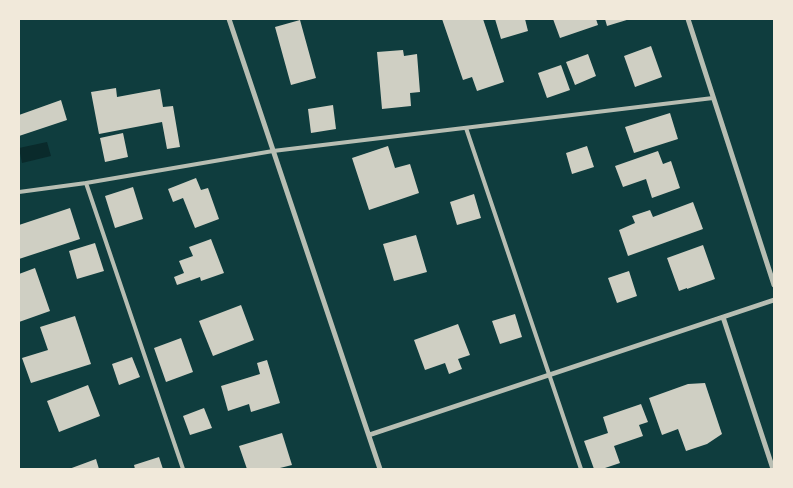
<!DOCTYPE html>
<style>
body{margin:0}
#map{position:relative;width:793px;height:488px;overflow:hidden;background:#0f3d3e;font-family:Montserrat,sans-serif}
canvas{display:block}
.frame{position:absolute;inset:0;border:20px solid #f1e9da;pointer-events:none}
</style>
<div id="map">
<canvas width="793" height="488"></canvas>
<div class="frame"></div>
</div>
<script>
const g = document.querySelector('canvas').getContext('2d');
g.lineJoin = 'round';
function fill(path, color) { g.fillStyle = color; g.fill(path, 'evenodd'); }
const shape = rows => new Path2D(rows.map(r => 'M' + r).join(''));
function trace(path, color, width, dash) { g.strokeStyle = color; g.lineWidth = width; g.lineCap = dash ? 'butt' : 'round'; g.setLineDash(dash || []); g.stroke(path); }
const water = shape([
 [47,142,51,156,22,163,19,148]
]);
const building = shape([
 [442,19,483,19,504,82,477,91,472,77,463,80],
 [495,19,525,19,528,31,501,39],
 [553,19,596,19,598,25,560,38],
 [605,19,630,19,607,26],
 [300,20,316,78,291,85,275,27],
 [651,46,662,77,635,87,624,56],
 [403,50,404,56,417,54,420,92,410,93,411,106,382,109,377,52],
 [588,54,596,76,575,85,566,62],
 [561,65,570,90,547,98,538,73],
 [116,88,117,97,160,89,163,107,173,106,180,147,167,149,162,122,99,134,91,92],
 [61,100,67,120,19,136,19,115],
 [333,105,336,129,311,133,308,109],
 [670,113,678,139,634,153,625,127],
 [123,133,128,157,105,162,100,138],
 [388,146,395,168,410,164,419,193,369,210,352,158],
 [587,146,594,167,572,174,566,153],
 [658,151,663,164,671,161,680,188,652,198,646,179,623,187,615,166],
 [196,178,201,190,208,188,219,219,195,228,183,198,173,202,168,189],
 [133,187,143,219,115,228,105,196],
 [474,194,481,218,457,225,450,202],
 [693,202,703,229,628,256,619,230,635,223,632,216,650,210,653,217],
 [70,208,80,239,19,259,19,225],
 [416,235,427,272,394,281,383,244],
 [211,239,224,273,201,281,200,277,177,285,174,277,184,273,179,261,193,256,189,247],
 [95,243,104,271,77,279,69,251],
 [703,245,715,279,687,289,687,288,679,291,667,258],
 [35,268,50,311,19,322,19,274],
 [629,271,637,296,617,303,608,278],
 [241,305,254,340,213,356,199,321],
 [515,314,522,337,500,344,492,321],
 [75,316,91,364,31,383,22,358,48,350,40,327],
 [458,324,470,355,458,359,462,369,449,374,445,363,425,370,414,340],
 [181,338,193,372,166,382,154,348],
 [132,357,140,377,119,385,112,364],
 [267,360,280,403,251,412,249,404,228,411,221,386,260,374,257,363],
 [705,383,722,434,707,444,686,451,678,429,662,435,649,398,688,384],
 [88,385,100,416,59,432,47,401],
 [641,404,648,422,639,425,643,436,614,446,620,463,602,469,594,469,584,441,608,433,603,417],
 [204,408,212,428,190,435,183,416],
 [282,433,292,465,276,469,247,469,239,446],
 [159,457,163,469,135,469,134,465],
 [96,459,99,469,69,469]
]);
const service = shape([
 [466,128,581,469],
 [86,183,183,469],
 [19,192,86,183,273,151,713,98]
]);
const minor = shape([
 [229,19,380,469],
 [688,19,774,285],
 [723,317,773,469],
 [369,435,774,300]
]);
fill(water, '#0a2a2b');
fill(building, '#cfcfc3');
trace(service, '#b8beb3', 4);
trace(minor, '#b8beb3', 5);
</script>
